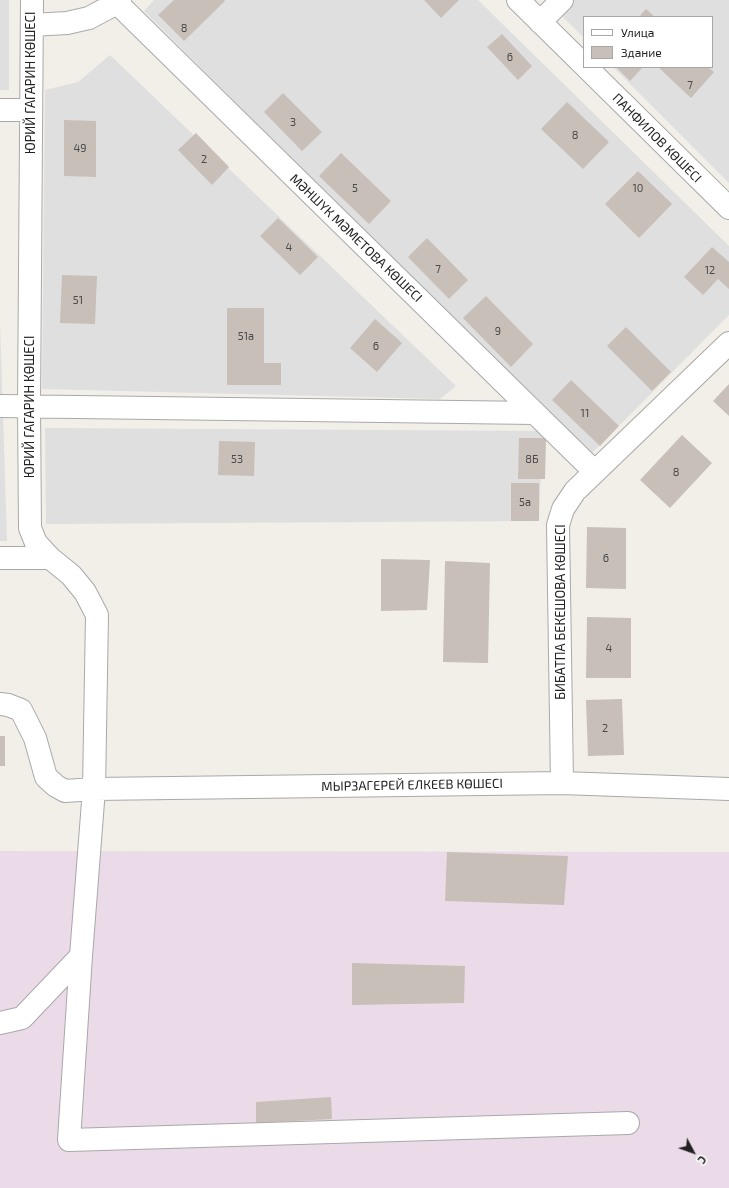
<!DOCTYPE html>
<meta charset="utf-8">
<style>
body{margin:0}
#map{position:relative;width:729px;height:1188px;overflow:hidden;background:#f2efe9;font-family:"Exo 2",sans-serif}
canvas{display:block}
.legend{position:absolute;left:583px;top:16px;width:130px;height:52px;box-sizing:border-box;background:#fff;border:1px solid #a7a7a7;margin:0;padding:5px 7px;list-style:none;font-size:12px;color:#222}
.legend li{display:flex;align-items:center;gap:8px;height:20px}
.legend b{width:20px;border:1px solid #a7a7a7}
.north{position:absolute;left:673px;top:1132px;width:40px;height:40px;-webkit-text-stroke:3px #fff;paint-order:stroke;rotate:131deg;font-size:11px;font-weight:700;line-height:16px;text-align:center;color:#222}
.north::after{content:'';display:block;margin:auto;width:14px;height:18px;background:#222;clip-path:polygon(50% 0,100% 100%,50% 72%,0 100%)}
</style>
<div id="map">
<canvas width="729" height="1188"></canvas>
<ul class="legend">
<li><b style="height:5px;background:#fff"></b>Улица</li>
<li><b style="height:11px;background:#c7bfb8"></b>Здание</li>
</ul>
<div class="north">С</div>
</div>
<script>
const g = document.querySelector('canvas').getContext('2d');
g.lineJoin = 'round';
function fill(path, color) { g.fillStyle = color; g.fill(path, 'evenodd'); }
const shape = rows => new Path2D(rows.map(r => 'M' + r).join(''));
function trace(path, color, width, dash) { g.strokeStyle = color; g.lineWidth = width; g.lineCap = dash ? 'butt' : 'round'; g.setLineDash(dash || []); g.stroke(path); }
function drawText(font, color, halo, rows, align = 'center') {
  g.font = font + ' "Exo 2",sans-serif'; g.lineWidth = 3.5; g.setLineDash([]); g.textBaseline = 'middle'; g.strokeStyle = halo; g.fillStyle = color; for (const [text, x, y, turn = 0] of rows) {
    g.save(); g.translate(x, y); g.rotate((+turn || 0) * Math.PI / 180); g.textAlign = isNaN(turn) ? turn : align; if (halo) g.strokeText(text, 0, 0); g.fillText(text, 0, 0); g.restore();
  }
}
const residential = shape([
 [0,0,9,0,9,90,0,90],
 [154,0,478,0,729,246,729,315,589,456,144,11],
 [546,0,729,0,729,183,613,67,712,67,712,17,584,17,584,38],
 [110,55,456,386,440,399,42,389,45,90,78,82],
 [0,321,7,541,0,541],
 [45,428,543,431,539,521,46,524]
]);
const industrial = shape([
 [0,851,729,852,729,1188,0,1188]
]);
const building = shape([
 [174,0,224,0,225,1,184,41,158,15],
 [424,0,459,0,441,18],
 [646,9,655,17,639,17],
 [502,34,532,66,518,80,487,47],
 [616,67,643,67,630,81],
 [658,67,708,67,714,72,691,98],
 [283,93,322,132,302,151,264,112],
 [567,102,609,142,583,169,541,129],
 [64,120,96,121,96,177,64,176],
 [196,133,229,167,212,185,178,150],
 [341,153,391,201,369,224,319,176],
 [638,171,672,204,639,238,605,204],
 [278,218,318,257,300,275,260,236],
 [427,238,468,280,449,299,408,257],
 [712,247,729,262,729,289,718,279,703,295,684,277],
 [62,275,97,276,95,324,60,323],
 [486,296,533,344,511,367,463,318],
 [227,308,264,308,264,363,281,363,281,385,227,385],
 [375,319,402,343,377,372,350,348],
 [626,327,671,372,652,391,607,346],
 [571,380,619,426,600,446,552,400],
 [729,384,729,416,713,401],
 [682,435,712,463,670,508,640,480],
 [519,438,546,438,545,479,518,479],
 [219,441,255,442,254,476,218,475],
 [511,483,539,483,539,521,511,521],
 [587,527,626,528,626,589,586,588],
 [381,559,430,560,427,610,381,611],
 [445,561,490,563,488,663,443,662],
 [587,617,631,618,631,678,586,678],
 [622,699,624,755,588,756,586,700],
 [0,736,5,736,5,766,0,766],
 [447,852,568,856,564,905,445,901],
 [352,963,465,966,464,1003,352,1005],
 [331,1097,332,1119,256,1123,256,1102]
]);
const minor = shape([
 [32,0,29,406,30,528,36,543,50,558,71,575,85,592,97,615,94,789,81,956,69,1140,628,1123],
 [518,0,584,65],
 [117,3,595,472],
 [540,22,562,0],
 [32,25,67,23,89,18,117,3,120,0],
 [586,67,729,208],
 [0,110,31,110],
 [0,406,535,413],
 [0,558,50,558],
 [0,704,8,705,21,710,35,738,46,777,56,786,65,791,94,789,562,783,729,789],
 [562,783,558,525,563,509,575,491,729,343],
 [0,1023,22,1018,81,956]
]);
const numberNames = [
 ["8",184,28],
 ["6",510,57],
 ["7",690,85],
 ["3",293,122],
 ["8",575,135],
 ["49",80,148],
 ["2",204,159],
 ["5",355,188],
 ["10",638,188],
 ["4",289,247],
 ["7",438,269],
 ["12",710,270],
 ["51",78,300],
 ["9",498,331],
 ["51а",246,336],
 ["6",376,346],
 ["11",585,413],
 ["53",237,459],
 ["8Б",532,459],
 ["8",676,472],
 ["5а",525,502],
 ["6",606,558],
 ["4",609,648],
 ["2",605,728]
];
const streetNames = [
 ["ЮРИЙ ГАГАРИН КӨШЕСІ",31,83,-90],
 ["ПАНФИЛОВ КӨШЕСІ",657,138,45],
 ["МӘНШҮК МӘМЕТОВА КӨШЕСІ",356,238,44],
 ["ЮРИЙ ГАГАРИН КӨШЕСІ",30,407,-90],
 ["БИБАТПА БЕКЕШОВА КӨШЕСІ",561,612,-90],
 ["МЫРЗАГЕРЕЙ ЕЛКЕЕВ КӨШЕСІ",412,785,-1]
];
fill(residential, '#e0dfdf');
fill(industrial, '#ebdbe8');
fill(building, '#c7bfb8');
trace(minor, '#a9a9a9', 24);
trace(minor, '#fff', 22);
drawText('11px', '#4b4948', null, numberNames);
drawText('13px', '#222', '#fff', streetNames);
</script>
